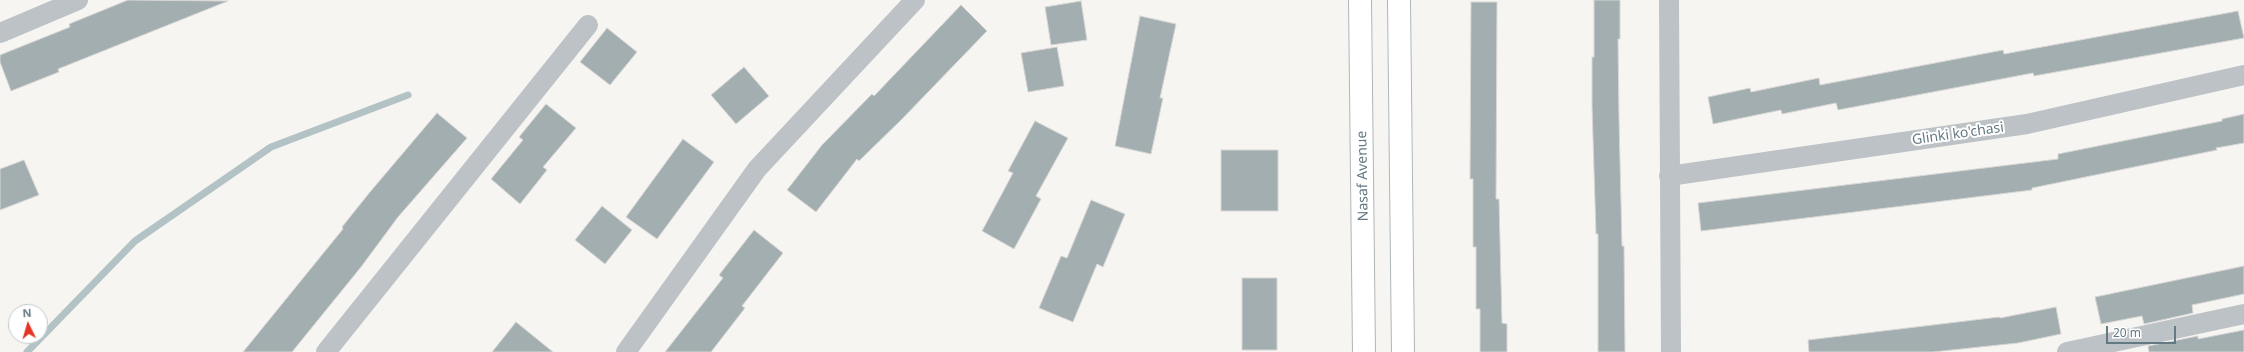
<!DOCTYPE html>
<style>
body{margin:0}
#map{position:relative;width:2244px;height:352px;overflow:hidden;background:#f6f5f2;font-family:"Noto Sans",sans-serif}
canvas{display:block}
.north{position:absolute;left:8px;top:304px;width:40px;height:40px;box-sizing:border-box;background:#fff;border:1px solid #c1cacd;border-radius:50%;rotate:355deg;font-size:11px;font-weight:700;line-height:16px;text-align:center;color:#647a83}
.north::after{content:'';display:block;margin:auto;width:14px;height:18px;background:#e43523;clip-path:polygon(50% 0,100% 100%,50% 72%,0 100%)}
.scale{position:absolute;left:2106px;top:326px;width:70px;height:18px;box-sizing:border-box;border:2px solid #647a83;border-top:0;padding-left:5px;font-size:12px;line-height:14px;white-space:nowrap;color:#647a83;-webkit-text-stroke:3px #fff;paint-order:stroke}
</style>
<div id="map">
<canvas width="2244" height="352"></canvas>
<div class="north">N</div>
<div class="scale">20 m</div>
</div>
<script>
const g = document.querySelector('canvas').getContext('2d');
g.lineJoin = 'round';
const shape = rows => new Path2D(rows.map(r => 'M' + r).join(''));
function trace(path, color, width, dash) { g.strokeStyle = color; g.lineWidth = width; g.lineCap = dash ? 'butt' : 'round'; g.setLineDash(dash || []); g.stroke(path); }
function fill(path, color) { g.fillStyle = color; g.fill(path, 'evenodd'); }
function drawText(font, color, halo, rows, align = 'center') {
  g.font = font + ' "Noto Sans",sans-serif'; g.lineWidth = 4; g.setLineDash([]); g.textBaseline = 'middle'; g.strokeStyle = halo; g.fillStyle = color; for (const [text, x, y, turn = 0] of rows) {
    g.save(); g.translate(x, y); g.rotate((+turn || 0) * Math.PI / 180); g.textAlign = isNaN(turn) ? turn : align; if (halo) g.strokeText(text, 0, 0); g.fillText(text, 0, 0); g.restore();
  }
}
const stream = shape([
 [27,352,135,241,271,147,408,95]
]);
const building = shape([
 [128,0,228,1,58,69,59,72,11,91,0,62,0,55,70,27,69,24,128,0],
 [1594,0,1620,0,1620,39,1618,39,1619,118,1622,246,1624,246,1625,352,1598,352,1598,234,1596,234,1592,106,1592,57,1594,57,1594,0],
 [1081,1,1087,40,1051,45,1045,7,1081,1],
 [1471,2,1497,2,1496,199,1499,199,1502,323,1507,324,1507,352,1480,352,1480,309,1476,309,1476,247,1473,247,1473,179,1470,179,1471,2],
 [961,5,987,31,902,119,859,161,857,159,816,212,787,190,822,145,872,94,874,96,961,5],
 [2238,11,2244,38,2034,76,2033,73,1838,110,1836,103,1782,114,1781,110,1713,124,1708,97,1750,88,1751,92,1819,78,1820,85,2003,50,2004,54,2238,11],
 [1140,16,1176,24,1160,98,1163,98,1151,154,1115,146,1140,16],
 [607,28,637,52,610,85,580,62,607,28],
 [1057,47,1064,86,1028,92,1021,53,1057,47],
 [744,67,769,96,736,124,711,95,744,67],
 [546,104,576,128,543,167,547,170,520,204,491,179,523,140,519,137,546,104],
 [437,113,467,138,398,217,361,267,292,352,243,352,343,229,342,227,370,192,437,113],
 [2244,114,2244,143,2216,148,2217,150,2032,188,2032,190,1701,231,1698,203,2058,159,2058,154,2222,121,2222,119,2244,114],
 [1035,121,1068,138,1036,196,1041,199,1014,249,982,231,1013,173,1008,171,1035,121],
 [683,139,714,162,657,239,626,217,683,139],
 [1221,150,1278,150,1278,211,1221,211,1221,150],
 [24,160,39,195,0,210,0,169,24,160],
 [1091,200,1125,214,1103,267,1097,264,1073,322,1039,308,1061,256,1067,258,1091,200],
 [602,206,632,230,605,264,575,240,602,206],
 [754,230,783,253,742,306,745,308,711,352,665,352,723,278,719,275,754,230],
 [2244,266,2244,294,2192,305,2193,313,2144,324,2142,316,2101,324,2095,297,2244,266],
 [1242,278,1277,278,1277,350,1242,350,1242,278],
 [2056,307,2061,334,2018,343,1933,352,1809,352,1808,340,1999,317,2000,318,2056,307],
 [516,322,553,352,492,352,516,322],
 [2244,330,2244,352,2149,352,2148,346,2198,336,2198,339,2244,330]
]);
const street = shape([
 [1669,0,1671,352],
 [0,33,78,0],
 [1669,176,2027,124,2244,75],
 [326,352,588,25],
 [626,352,757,169,915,0],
 [2067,352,2244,314]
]);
const secondary = shape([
 [1360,0,1364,352],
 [1399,0,1403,352]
]);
const streetNames = [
 ["Glinki ko'chasi",1958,134,-8],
 ["Nasaf Avenue",1363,176,-91]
];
trace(stream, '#b3c3c5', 7);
fill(building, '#a3aeb1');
trace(building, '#d7d6d4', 1);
trace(secondary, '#aeb6b9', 24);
trace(street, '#bcc2c5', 20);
trace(secondary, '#fff', 22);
drawText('14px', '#647a83', '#fff', streetNames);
</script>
